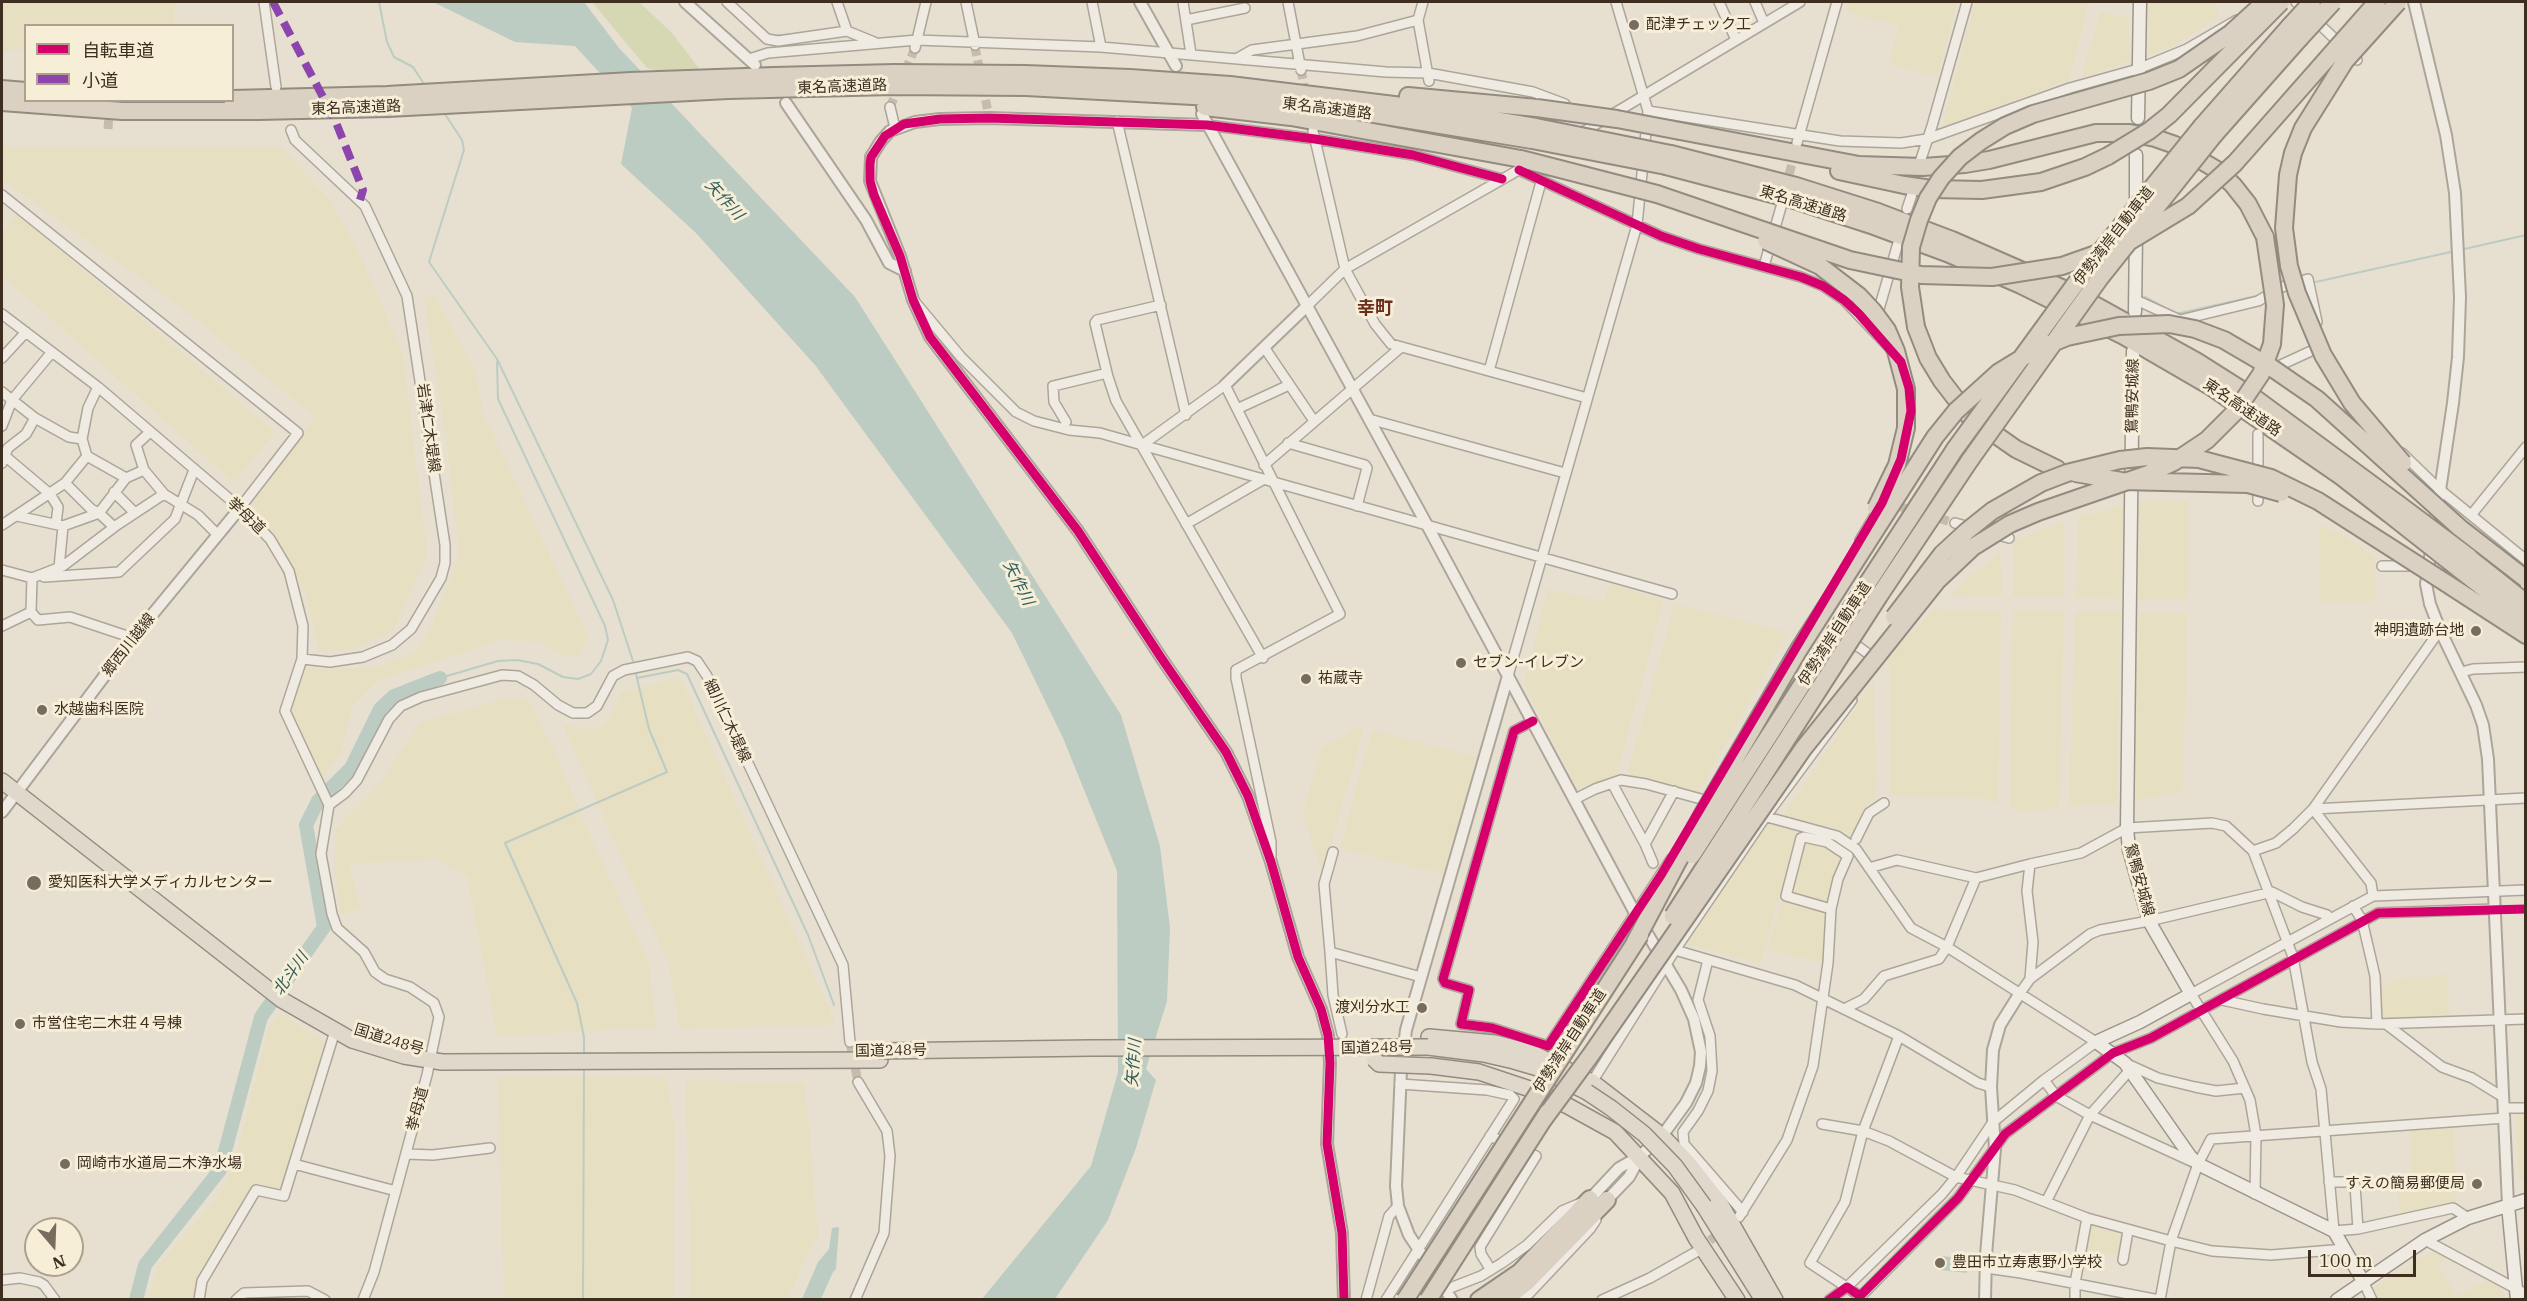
<!DOCTYPE html>
<meta charset="utf-8">
<style>
body{margin:0}
#map{position:relative;width:2527px;height:1301px;overflow:hidden;background:#e7e0d1;font-family:"IBM Plex Serif","Noto Sans JP",serif}
canvas{display:block}
.frame{position:absolute;inset:0;border:3px solid #3d2e20;pointer-events:none}
.legend{position:absolute;left:24px;top:24px;width:210px;height:78px;box-sizing:border-box;background:#f7eed8;border:2px solid #ada18e;margin:0;padding:8px 10px;list-style:none;font-size:18px;color:#3d2e20}
.legend li{display:flex;align-items:center;gap:12px;height:30px}
.legend b{width:30px;border:2px solid #ada18e}
.north{position:absolute;left:24px;top:1217px;width:60px;height:60px;box-sizing:border-box;background:#f7eed8;border:2px solid #ada18e;border-radius:50%;rotate:161deg;font-size:16px;font-weight:700;line-height:24px;text-align:center;color:#3d2e20}
.north::after{content:'';display:block;margin:auto;width:21px;height:27px;background:#786c5e;clip-path:polygon(50% 0,100% 100%,50% 72%,0 100%)}
.scale{position:absolute;left:2308px;top:1250px;width:108px;height:27px;box-sizing:border-box;border:3px solid #3d2e20;border-top:0;padding-left:8px;font-size:18px;line-height:21px;white-space:nowrap;color:#3d2e20;-webkit-text-stroke:4px #f7eed8;paint-order:stroke}
</style>
<div id="map">
<canvas width="2527" height="1301"></canvas>
<div class="frame"></div>
<ul class="legend">
<li><b style="height:8px;background:#d6006c"></b>自転車道</li>
<li><b style="height:8px;background:#8e44ad"></b>小道</li>
</ul>
<div class="north">N</div>
<div class="scale">100 m</div>
</div>
<script>
const g = document.querySelector('canvas').getContext('2d');
g.lineJoin = 'round';
function fill(path, color) { g.fillStyle = color; g.fill(path, 'evenodd'); }
const shape = rows => new Path2D(rows.map(r => 'M' + r).join(''));
function trace(path, color, width, dash) { g.strokeStyle = color; g.lineWidth = width; g.lineCap = dash ? 'butt' : 'round'; g.setLineDash(dash || []); g.stroke(path); }
function drawText(font, color, halo, rows, align = 'center') {
  g.font = font + ' "IBM Plex Serif","Noto Sans JP",serif'; g.lineWidth = 6; g.setLineDash([]); g.textBaseline = 'middle'; g.strokeStyle = halo; g.fillStyle = color; for (const [text, x, y, turn = 0] of rows) {
    g.save(); g.translate(x, y); g.rotate((+turn || 0) * Math.PI / 180); g.textAlign = isNaN(turn) ? turn : align; if (halo) g.strokeText(text, 0, 0); g.fillText(text, 0, 0); g.restore();
  }
}
const farmland = shape([
 [2,2,176,2,173,25,26,26,25,50,11,49,2,56],
 [1849,2,1957,2,1937,77,1890,64,1898,26,1846,12],
 [1975,2,2089,2,2069,80,1942,127],
 [2148,2,2214,2,2219,17,2175,45,2148,55],
 [2100,12,2129,18,2129,61,2082,77],
 [2,142,9,148,281,147,331,201,359,252,403,355,427,556,393,631,350,650,319,651,306,593,253,503,315,417,179,306,2,180],
 [17,214,275,432,234,483,2,275,2,233],
 [434,295,475,370,483,413,588,636,579,657,565,656,537,642,503,640,379,680,352,706,341,754,322,776,291,710,306,668,337,669,376,667,415,653,431,628,459,555,449,460,424,298],
 [2188,501,2188,599,2138,600,2139,502],
 [2124,505,2120,599,2076,598,2078,517],
 [2064,522,2064,596,2013,596,2014,540],
 [2320,525,2344,536,2376,557,2376,597,2369,603,2320,601],
 [2000,552,2003,595,1949,596,1968,578],
 [1609,584,1664,600,1617,774,1578,789,1524,685,1548,589,1604,602],
 [1675,604,1788,633,1698,793,1645,778,1627,775],
 [1935,609,2001,611,1998,803,1985,799,1947,797,1890,796,1890,666,1885,659],
 [2013,610,2064,611,2059,808,2020,812,2009,806],
 [2075,611,2121,612,2117,803,2069,807],
 [2138,613,2187,614,2183,791,2136,801,2136,623],
 [680,677,836,1025,680,1028,669,965,562,723,578,729,601,727,608,720,621,693],
 [1874,680,1876,798,1864,808,1851,837,1837,828,1782,817],
 [508,698,528,700,553,747,587,829,648,960,657,1028,497,1036,467,876,436,859,350,864,360,909,340,916,335,869,335,830,380,783,419,723],
 [1360,725,1363,731,1324,870,1321,869,1303,814,1322,747,1348,734],
 [1372,730,1476,757,1444,875,1340,848],
 [1767,823,1798,832,1760,964,1685,944],
 [1805,841,1824,845,1841,857,1828,905,1789,895],
 [1782,900,1826,913,1824,964,1768,950],
 [2448,973,2449,1018,2382,1020,2379,987,2405,977,2431,977],
 [280,1014,322,1040,325,1045,280,1192,254,1185,196,1281,198,1295,182,1299,149,1300,158,1265,215,1200,234,1165,269,1026],
 [498,1077,666,1077,675,1127,674,1299,504,1299],
 [685,1080,805,1083,818,1235,805,1258,788,1299,689,1299,691,1267],
 [2525,1112,2526,1182,2524,1182,2519,1177,2516,1113],
 [2454,1127,2456,1203,2400,1215,2398,1193,2412,1191,2411,1129],
 [2089,1225,2124,1235,2119,1257,2085,1250],
 [2433,1252,2447,1258,2437,1264,2457,1296,2487,1281,2500,1286,2503,1299,2377,1299,2373,1292,2375,1286]
]);
const green = shape([
 [592,2,639,2,672,33,701,71,677,75,647,68]
]);
const water = shape([
 [433,2,584,2,619,48,855,297,1121,715,1160,846,1170,928,1167,1001,1146,1069,1156,1080,1136,1148,1108,1220,1055,1299,982,1299,1091,1166,1118,1072,1117,871,1063,738,1012,633,815,365,696,233,621,164,632,108,575,46,515,42],
 [839,1227,836,1269,833,1272,821,1299,802,1299,818,1262,829,1249,832,1228],
 [1942,1256,1968,1259,1967,1273,1941,1270]
]);
const stream = shape([
 [379,2,387,42,394,57,413,67,426,87],
 [770,36,795,34],
 [443,111,462,140,464,150,429,262,497,359,613,600,634,664],
 [2460,250,2526,235],
 [2311,283,2455,251],
 [2145,297,2169,310],
 [2176,314,2261,295],
 [440,678,498,661,517,660,538,664,563,677,578,679,591,674,601,661,608,640,605,626,498,399,497,362],
 [637,678,678,670,687,674,808,935,834,1005],
 [584,1057,584,1037,577,1003,505,843,667,772,649,729,635,670],
 [583,1300,584,1068]
]);
const river = shape([
 [136,1300,145,1265,220,1170,261,1017,324,927,306,825,318,801,351,768,380,709,394,696,440,678]
]);
const minorTunnel = shape([
 [975,47,988,112],
 [1301,70,1306,96],
 [890,107,915,48],
 [108,129,110,100],
 [1786,187,1795,151],
 [1901,507,1955,523],
 [850,1042,858,1082],
 [1699,1249,1723,1230]
]);
const minor = shape([
 [264,2,276,87],
 [727,2,767,39,778,41,847,31],
 [837,2,847,31,874,42],
 [966,2,975,45],
 [1092,2,1101,47],
 [1183,2,1191,54],
 [1288,2,1301,70],
 [1719,2,1736,40],
 [1755,2,1764,23],
 [2296,2,2357,60],
 [1186,20,1245,8],
 [1418,20,1429,81],
 [915,48,926,2],
 [1238,58,1252,50,1357,36,1418,20,1423,2],
 [749,59,768,53,917,40,1101,47,1386,72,1428,73,1533,92,1565,104],
 [890,107,895,128],
 [1648,111,1840,141,1901,143,1927,139,2070,88,2138,69,2187,49,2237,20],
 [1117,121,1186,415],
 [1207,125,1315,139,1413,155,1502,179],
 [291,130,295,140,365,206,407,296,445,545,445,563,441,578,411,629,392,645,363,657,330,662,302,659],
 [1313,131,1345,269,1375,324,1391,344,1587,398],
 [1578,135,1800,2],
 [1797,143,1837,2],
 [1920,162,1932,126,1967,2],
 [1519,170,1661,236,1699,249,1801,277,1823,286,1844,300,1889,347],
 [2,195,298,433,240,508],
 [1907,209,1912,194],
 [1764,266,1781,207],
 [2136,300,2180,320,2258,301,2282,287,2308,279,2317,322],
 [915,302,961,357,1016,412,1034,421,1069,430,1100,433,1142,445,1672,594],
 [1161,305,1097,320,1095,323,1108,377,1116,401,1263,658],
 [1307,306,1345,269,1522,168],
 [2,314,98,387,240,508,270,539,289,571,303,626,302,659,285,711,329,805],
 [1877,316,1898,243],
 [1264,347,1314,421],
 [2,358,26,332],
 [2272,369,2322,346],
 [1489,371,1541,182],
 [2,392,35,418,69,437,82,439],
 [1237,409,1289,385],
 [1369,419,1565,473],
 [1066,422,1054,402,1053,386,1107,373],
 [2,426,12,400,52,352],
 [150,432,136,445,144,470,164,494],
 [1288,443,1365,465,1367,468,1357,506],
 [1142,445,1225,385,1340,614,1236,670,1236,678,1271,842,1271,856],
 [2402,453,2439,489,2526,560],
 [5,456,50,494,58,507,56,524],
 [87,456,126,478],
 [2,463,8,448,26,434,35,418],
 [1264,465,1400,348],
 [65,483,91,509,99,513,114,527],
 [114,492,135,513],
 [2258,501,2258,434],
 [2472,514,2526,447],
 [17,516,63,526,99,513,126,478,144,470],
 [1955,523,2009,538],
 [1186,524,1264,479],
 [2,525,65,483,87,456,82,439,88,408,98,387],
 [1860,540,1881,505],
 [2382,566,2416,566],
 [59,568,63,526],
 [2,570,32,578,31,612,38,620,70,617,133,638],
 [44,577,119,572,175,519,194,470],
 [32,578,63,566,117,525,164,494,198,515,214,531],
 [2,626,31,612],
 [1846,644,1859,647,1878,661],
 [2462,672,2473,669,2526,667],
 [1508,676,1637,225,1648,111,1616,2],
 [1533,721,1514,731,1443,979,1445,983,1469,990,1461,1024,1492,1028,1548,1046,1671,859],
 [1612,783,1645,844,1653,863],
 [1575,799,1595,789,1621,780,1646,784,1837,836,1856,849,1911,928,1947,947,2096,1042,2044,1080,1993,1122,1956,1177,1942,1194,1847,1287,1829,1300],
 [329,805,345,793,357,780,389,719,401,706,421,697,502,675,518,676,534,685,558,705,573,713,587,713,597,706,613,676,624,670,688,657,697,661,707,676,843,965,850,1042],
 [329,805,321,854,332,914,337,928,364,952,375,972,385,979,410,987,434,1003,439,1017,427,1075,374,1272,363,1300],
 [2313,809,2526,798],
 [2313,809,2371,883,2373,896],
 [1856,839,1869,813,1884,803],
 [1645,844,1674,791],
 [2253,851,2276,843,2293,829,2313,809,2440,630],
 [1333,852,1324,884,1330,952,1421,977],
 [2030,864,2027,891,2033,942,2030,979],
 [1869,868,1897,860,1976,878,2030,864,2081,853,2127,828,2212,823,2226,826,2253,851,2293,957,2312,1062,2321,1089,2334,1231,2358,1229,2453,1208,2468,1218],
 [2353,906,2362,920,2375,976,2377,1024],
 [1675,950,1795,985,1899,1036,1978,1083,1991,1087],
 [1330,952,1333,995,1342,1034],
 [1708,960,1698,1000,1710,1036,1712,1071,1708,1091,1698,1111,1683,1132,1684,1144,1743,1212],
 [2020,993,2030,979,2090,934,2100,930,2149,921,2272,892,2302,907,2327,915,2330,919],
 [2222,1000,2263,1009,2341,1022,2377,1024,2526,1019],
 [1846,1008,1864,999,1884,976,1939,959,1947,947,1976,878],
 [2386,1024,2442,1067,2472,1078,2503,1097],
 [2125,1063,2158,1078,2195,1087,2216,1091,2245,1088],
 [2044,1080,2056,1096,2090,1115,2193,1162],
 [1592,1082,1675,950,1766,816,1852,700],
 [2504,1108,2526,1108],
 [1822,1124,1863,1131,1889,1141,1956,1177,2015,1190,2087,1218,2171,1241,2212,1251,2271,1255,2345,1249],
 [1490,1136,1536,1156,1480,1247,1481,1254,1491,1270],
 [406,1154,433,1155,490,1148],
 [294,1164,396,1191],
 [2329,1182,2353,1182,2355,1185,2358,1229],
 [2255,1194,2256,1135,2250,1100,2233,1061,2191,994,2373,896,2526,890],
 [2046,1202,2090,1115,2130,1070],
 [1739,1217,1787,1140,1813,1066,1828,963,1831,909,1838,879,1848,856,1827,842,1804,837,1801,838,1786,896,1831,909],
 [2425,1240,2526,1294],
 [2123,1260,2128,1231],
 [1986,1268,2021,1273,2159,1300],
 [2,1280,20,1278,39,1282,44,1285,55,1300],
 [2363,1281,2372,1300],
 [1445,1290,1481,1276,1502,1263,1527,1245,1562,1211,1581,1203],
 [1860,1296,1810,1263,1845,1202,1863,1131,1899,1036],
 [199,1300,202,1281,256,1190,284,1196,335,1031],
 [236,1300,244,1293,308,1291,325,1300],
 [855,1300,884,1233,890,1156,887,1131,858,1082],
 [1366,1300,1389,1216,1398,1206],
 [1386,1300,1514,1099,1510,1095,1487,1090,1400,1084],
 [1523,1300,1590,1229,1596,1220],
 [1602,1300,1650,1278,1696,1252],
 [1857,1300,1958,1198,2005,1134,2113,1053,2151,1038,2378,913,2495,909],
 [2075,1300,2075,1283,2087,1218],
 [2160,1300,2171,1241,2198,1164,2211,1139,2505,1118]
]);
const tertiary = shape([
 [685,2,755,65],
 [1140,2,1176,66],
 [2414,2,2446,135,2455,193,2460,297,2458,357,2453,403,2426,584,2430,604,2440,630,2476,705,2483,725,2488,759,2508,1205],
 [786,103,866,220,889,263,905,271],
 [1202,114,1427,525,1635,913,1681,990,1694,1019,1701,1052,1700,1066,1696,1083,1686,1103,1662,1136,1640,1156,1619,1168,1590,1199],
 [1207,125,989,118,940,119,915,122,890,131,881,141,871,157,870,181,900,256,913,300,930,337,1078,531,1162,659,1226,752,1248,796,1271,862,1298,957,1321,1009,1328,1035,1330,1063,1327,1144,1342,1233,1344,1300],
 [1225,385,1307,306],
 [2,812,133,638,240,508],
 [1607,1200,1629,1177,1640,1157],
 [1452,1300,1409,1235,1398,1206,1396,1186,1401,1070,1406,1030,1508,676],
 [1985,1300,1986,1255,1995,1149,1991,1087,1993,1050,2000,1025,2020,993]
]);
const secondary = shape([
 [2138,118,2140,2],
 [2136,209,2136,155],
 [2135,312,2136,232],
 [2133,351,2127,828,2129,850,2149,921,2191,994,2140,1022,2096,1042,2125,1063,2190,1156,2198,1164,2334,1231,2363,1281],
 [2508,1205,2517,1300],
 [2337,1300,2425,1240,2468,1218,2526,1200]
]);
const trunk = shape([
 [2,781,282,1000,352,1040,404,1056,442,1062,880,1060],
 [1429,1037,1495,1043,1530,1052,1592,1082,1662,1136,1688,1163,1721,1205,1775,1300],
 [1428,1047,1484,1054,1514,1061,1538,1068,1587,1092],
 [1431,1066,1479,1072,1527,1088,1568,1106,1615,1132,1672,1193,1696,1238,1737,1300],
 [1704,1206,1763,1300]
]);
const motorway = shape([
 [2,89,26,91],
 [1408,96,1537,108],
 [232,99,387,95,631,81,774,76,894,73,1025,74,1130,78,1230,85,1427,109,1536,127],
 [2,102,122,111,258,111,388,108,728,90,893,86,1026,87,1230,98,1368,113,1532,140],
 [1205,107,1291,117,1521,159],
 [2202,126,2289,27],
 [1680,131,1859,165,1923,167,1965,164,1989,160,2096,133,2130,133,2155,138,2175,145,2217,170,2233,185,2248,204,2265,237],
 [2214,135,2300,38],
 [1671,154,1796,186,1878,212,1952,240,2073,293,2196,361,2256,399,2397,503],
 [1666,166,1791,199,1874,226,1947,253,2021,285,2124,336,2210,386,2342,477,2388,513],
 [1839,171,1904,185,1932,189,1982,190,2041,182,2085,167,2108,156],
 [1916,327,1928,358,1942,381,1969,416,2016,449,2057,469],
 [2469,557,2526,603],
 [2459,569,2526,621],
 [2446,583,2526,635],
 [1865,587,1955,449],
 [1879,596,1970,460],
 [1479,1300,1520,1272,1590,1199],
 [1504,1300,1527,1282,1607,1200]
]);
const trunkBridge = shape([
 [878,1051,1090,1048,1428,1047],
 [1374,1059,1379,1064,1431,1066],
 [1587,1092,1611,1108,1644,1134,1675,1166,1704,1206]
]);
const motorwayBridge = shape([
 [2398,2,2345,61,2303,128,2293,153,2288,175,2284,228,2289,266,2297,293,2323,355,2352,403,2403,463],
 [2289,27,2312,2],
 [2300,38,2333,2],
 [1537,108,1617,119,1680,131],
 [1536,127,1671,154],
 [1532,140,1666,166],
 [2108,156,2149,131,2169,115,2281,2],
 [1521,159,1657,194,1850,260,1921,275,1992,277,2062,266,2127,243,2188,206,2235,163,2377,2],
 [1766,241,1820,266,1859,296,1873,311,1887,330,1896,351,1906,389,1906,428,1897,465,1876,508],
 [1916,327,1910,287,1911,247,1919,220,1928,198,1941,178,1960,157,1981,141,2005,126,2033,114,2149,81,2179,69,2231,33,2265,2],
 [1955,449,2087,268,2202,126],
 [1970,460,2100,278,2214,135],
 [2075,473,2121,481,2248,484,2281,493],
 [2397,503,2469,557],
 [2388,513,2459,569],
 [1894,617,1942,554,1967,531,1992,511,2041,483,2067,473,2120,460,2147,457,2199,459,2271,478,2318,501,2446,583],
 [1692,855,1865,587],
 [1673,916,1879,596],
 [1635,942,1704,812,1798,651,1935,437,1956,411,1999,372,2035,350,2067,337,2119,326,2169,324,2195,329,2224,340,2272,368,2317,399,2460,528,2526,579],
 [1543,1120,1590,1056,1803,749,1937,581,1973,547,2010,524,2038,512,2148,474,2174,462,2207,440,2236,411,2261,374,2272,344,2275,305,2265,237],
 [1405,1300,1640,935],
 [1428,1300,1548,1112]
]);
const quiet = shape([
 [273,2,335,120,363,190,360,200]
]);
const cycleway = shape([
 [1519,170,1661,236,1699,249,1801,277,1823,286,1844,300,1859,314,1901,362,1909,388,1911,411,1901,459,1882,503,1661,875,1548,1046,1492,1028,1461,1024,1469,990,1445,983,1443,979,1514,731,1533,721],
 [1344,1300,1342,1233,1327,1144,1330,1063,1328,1035,1321,1009,1298,957,1271,862,1248,796,1226,752,1162,659,1078,531,930,337,913,300,900,256,874,195,870,181,870,164,871,157,885,136,904,124,940,119,989,118,1207,125,1315,139,1413,155,1502,179],
 [1829,1300,1847,1287,1860,1296,1958,1198,2005,1134,2113,1053,2151,1038,2378,913,2526,909]
]);
const markers = [
 [1634,25,6,"#786c5e"],
 [2476,631,6,"#786c5e"],
 [1461,663,6,"#786c5e"],
 [1306,679,6,"#786c5e"],
 [42,710,6,"#786c5e"],
 [34,883,8,"#786c5e"],
 [1422,1008,6,"#786c5e"],
 [20,1024,6,"#786c5e"],
 [65,1164,6,"#786c5e"],
 [2477,1184,6,"#786c5e"],
 [1940,1263,6,"#786c5e"]
];
const poiNames = [
 ["配津チェック工",1646,25],
 ["神明遺跡台地",2464,631,"right"],
 ["セブン-イレブン",1473,663],
 ["祐蔵寺",1318,679],
 ["水越歯科医院",54,710],
 ["愛知医科大学メディカルセンター",48,883],
 ["渡刈分水工",1410,1008,"right"],
 ["市営住宅二木荘４号棟",32,1024],
 ["岡崎市水道局二木浄水場",77,1164],
 ["すえの簡易郵便局",2465,1184,"right"],
 ["豊田市立寿恵野小学校",1952,1263]
];
const streetNames = [
 ["東名高速道路",842,87,-2],
 ["東名高速道路",356,108,-2],
 ["東名高速道路",1327,109,7],
 ["東名高速道路",1803,204,17],
 ["伊勢湾岸自動車道",2114,236,-52],
 ["鴛鴨安城線",2133,396,-89],
 ["東名高速道路",2242,408,34],
 ["岩津仁木堤線",428,428,82],
 ["挙母道",246,516,44],
 ["伊勢湾岸自動車道",1835,634,-57],
 ["郷西川越線",129,645,-52],
 ["細川仁木堤線",727,721,65],
 ["鴛鴨安城線",2139,880,75],
 ["国道248号",389,1040,17],
 ["伊勢湾岸自動車道",1570,1041,-57],
 ["国道248号",1377,1048,-1],
 ["国道248号",891,1051,-1],
 ["挙母道",418,1109,-75]
];
const waterNames = [
 ["矢作川",724,200,48],
 ["矢作川",1018,583,63],
 ["北斗川",291,974,-55],
 ["矢作川",1134,1063,-86]
];
const quarterNames = [
 ["幸町",1375,309]
];
fill(farmland, '#e6dfc2');
fill(green, '#d6d7b3');
fill(water, '#bcccc2');
trace(stream, '#bcccc2', 2);
trace(river, '#bcccc2', 14);
trace(minorTunnel, '#c5bcae', 9, [9, 4.5]);
trace(minor, '#ada599', 12);
trace(tertiary, '#ada599', 14);
trace(secondary, '#9c958a', 15);
trace(trunk, '#928b80', 18);
trace(motorway, '#928b80', 20);
trace(minor, '#efebe3', 9);
trace(tertiary, '#efebe3', 10);
trace(secondary, '#efebe3', 12);
trace(trunk, '#e0d9cb', 15);
trace(motorway, '#dad1c2', 16);
trace(trunkBridge, '#928b80', 18, []);
trace(motorwayBridge, '#928b80', 20, []);
trace(trunkBridge, '#e0d9cb', 15);
trace(motorwayBridge, '#dad1c2', 16);
trace(quiet, '#8e44ad', 8, [15, 8]);
trace(cycleway, '#d6006c', 9);
for (const [x, y, r, color] of markers) { const dot = new Path2D(); dot.arc(x, y, r, 0, 2 * Math.PI); g.fillStyle = color; g.fill(dot); trace(dot, '#f7eed8', 2); }
drawText('15px', '#3d2e20', '#f7eed8', poiNames, 'left');
drawText('15px', '#3d2e20', '#f7eed8', streetNames);
drawText('italic 16px', '#2f5d5a', '#f7eed8', waterNames);
drawText('bold 18px', '#6b2e1e', '#f7eed8', quarterNames);
</script>
